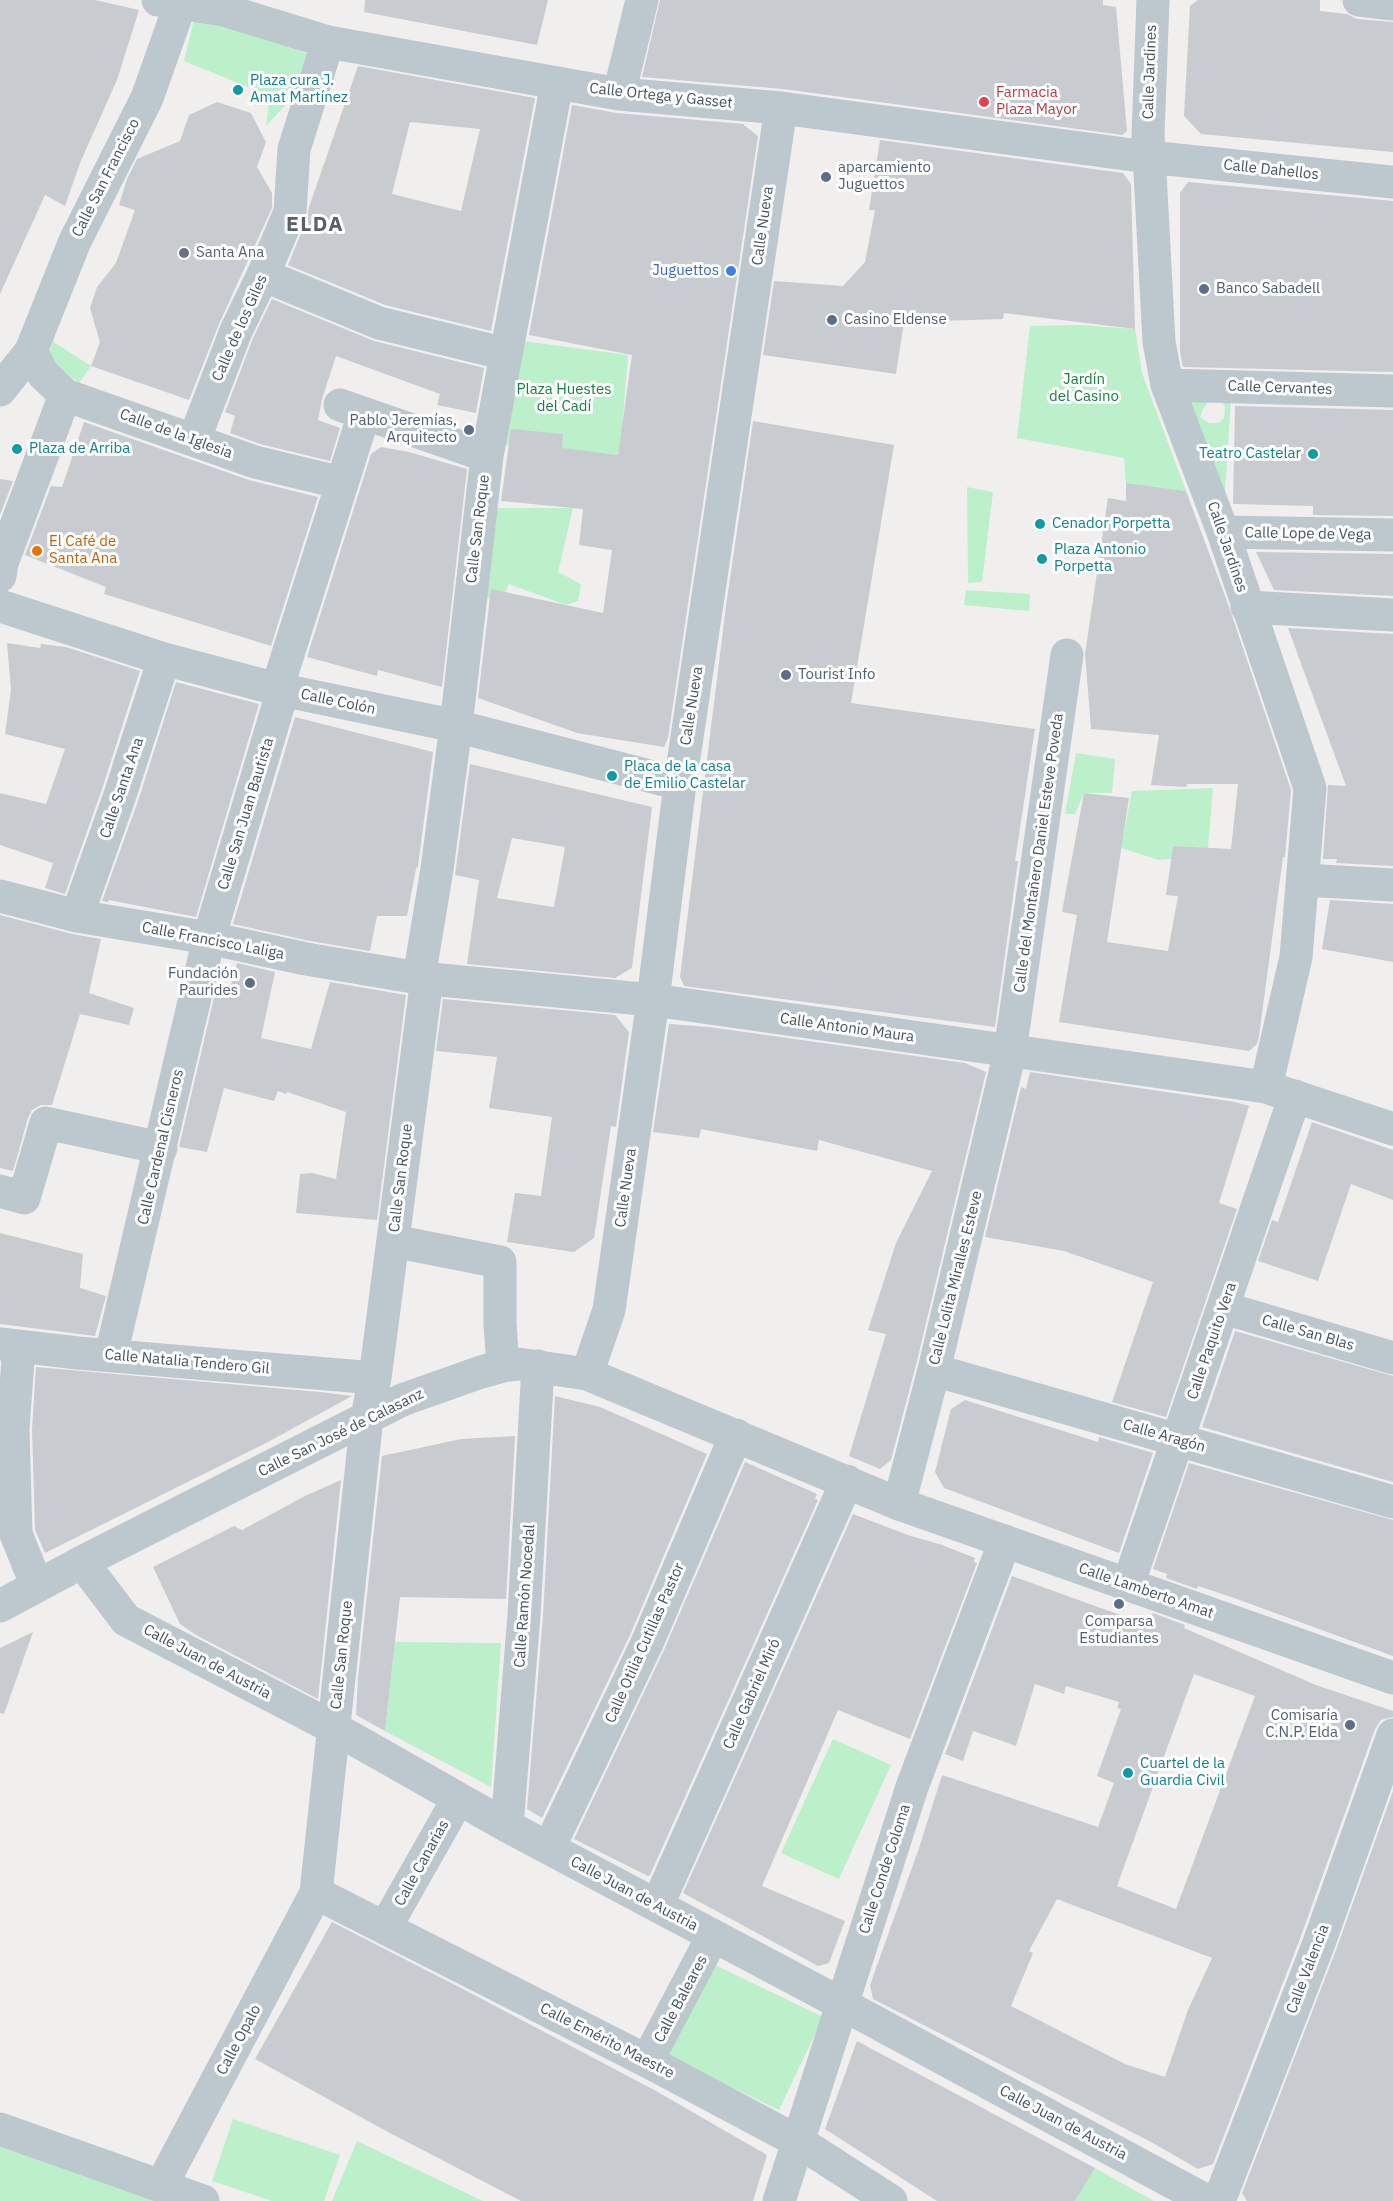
<!DOCTYPE html>
<meta charset="utf-8">
<style>
body{margin:0}
canvas{display:block;background:#f1eeee}
</style>
<canvas width="1393" height="2201"></canvas>
<script>
const g = document.querySelector('canvas').getContext('2d');
g.lineJoin = 'round';
function fill(path, color) { g.fillStyle = color; g.fill(path, 'evenodd'); }
const shape = rows => new Path2D(rows.map(r => 'M' + r).join(''));
function trace(path, color, width, dash) { g.strokeStyle = color; g.lineWidth = width; g.lineCap = dash ? 'butt' : 'round'; g.setLineDash(dash || []); g.stroke(path); }
function drawText(font, color, halo, rows, align = 'center') {
  g.font = font + ' "IBM Plex Sans",sans-serif'; g.lineWidth = 6; g.setLineDash([]); g.textBaseline = 'middle'; g.strokeStyle = halo; g.fillStyle = color; for (const [text, x, y, turn = 0] of rows) {
    g.save(); g.translate(x, y); g.rotate((+turn || 0) * Math.PI / 180); g.textAlign = isNaN(turn) ? turn : align; if (halo) g.strokeText(text, 0, 0); g.fillText(text, 0, 0); g.restore();
  }
}
const green = shape([
 [196,11,308,54,303,86,266,126,270,96,184,61],
 [1079,325,1135,329,1142,373,1186,491,1126,483,1124,458,1017,438,1030,326],
 [508,339,628,355,620,455,489,443],
 [52,341,91,366,79,383,49,361],
 [1231,399,1224,507,1184,400],
 [1210,400,1220,402,1225,406,1224,418,1219,423,1209,423,1200,417,1203,409],
 [967,487,993,492,982,582,968,583],
 [490,508,573,508,558,572,581,584,578,601,566,605,509,584,500,604,476,593],
 [966,590,1030,594,1029,611,964,605],
 [1076,753,1115,759,1112,793,1084,793,1075,814,1065,814],
 [1213,788,1208,848,1173,846,1171,859,1159,860,1121,848,1132,791],
 [395,1642,501,1643,491,1787,385,1731],
 [833,1739,891,1765,839,1879,781,1853],
 [713,1964,823,2017,779,2110,668,2057],
 [233,2119,340,2155,324,2201,272,2201,212,2181],
 [357,2141,483,2201,332,2201],
 [0,2146,154,2201,0,2201],
 [1095,2168,1154,2201,1075,2201]
]);
const building = shape([
 [0,0,95,0,139,10,117,80,80,163,65,206,45,195,0,294],
 [365,0,548,0,537,45,364,12],
 [660,0,1103,0,1103,5,1116,7,1127,131,1122,135,783,89,642,77],
 [1198,0,1320,0,1320,11,1347,14,1357,19,1393,22,1393,152,1201,134,1184,116,1190,6],
 [358,66,535,98,491,331,385,305,288,265,307,219,309,207],
 [410,122,480,129,461,211,392,194],
 [217,102,251,113,266,142,257,167,272,193,272,208,219,324,189,400,91,366,100,342,90,308,97,287,116,263,135,210,119,205,127,179,137,159,180,141,189,115],
 [572,105,617,113,744,124,744,125,758,136,668,738,664,747,577,733,478,698,491,589,603,613,612,550,579,545,583,509,501,501,511,429,563,434,562,448,618,455,632,355,529,335],
 [880,140,1123,173,1131,184,1135,329,1004,313,1003,319,904,322,896,374,763,355,774,281,843,286,865,262,875,210,869,210],
 [1188,182,1393,201,1393,372,1183,367,1180,352,1180,193],
 [272,299,374,341,484,368,476,413,437,405,440,394,336,356,322,399,318,420,340,428,330,461,260,444,230,433,235,416,225,412,253,338],
 [1235,406,1393,410,1393,516,1313,515,1313,506,1233,504],
 [753,421,894,445,851,703,1035,729,1015,861,1018,861,995,1027,684,986,680,977,726,606],
 [84,422,249,480,318,497,271,646,104,594,106,587,25,555,51,486,62,487],
 [381,447,409,452,467,469,442,687,378,670,377,676,307,657,371,454],
 [0,479,13,481,0,515],
 [1126,483,1186,491,1228,604,1291,790,1285,857,1283,857,1259,1036,1257,1044,1249,1051,1059,1022,1077,915,1062,912,1084,793,1129,798,1107,942,1168,951,1178,896,1166,895,1173,846,1231,849,1238,784,1187,784,1186,787,1151,785,1159,735,1091,729,1085,654,1108,498,1126,501],
 [1256,552,1393,554,1393,596,1274,590],
 [1288,628,1393,634,1393,866,1336,863,1337,859,1323,859,1328,785,1346,786],
 [7,643,40,648,41,644,66,647,140,671,102,789,65,894,45,888,53,863,0,845,0,793,46,804,65,749,5,734,11,690],
 [176,682,259,704,196,917,109,900,108,902,102,901,138,801],
 [295,717,433,752,418,866,416,869,407,916,377,916,370,951,310,941,233,924],
 [470,764,652,807,632,968,615,978,467,964,479,880,455,875],
 [512,838,565,847,554,907,497,898],
 [1330,900,1393,904,1393,962,1322,949],
 [0,915,72,934,101,939,89,993,134,1008,129,1025,80,1014,52,1105,41,1105,32,1110,28,1118,13,1171,0,1168],
 [237,963,275,972,261,1038,311,1049,330,982,406,995,377,1220,296,1213,300,1174,312,1173,336,1179,346,1112,287,1092,286,1094,278,1091,274,1101,224,1088,207,1152,179,1147,217,985,230,988],
 [443,999,615,1015,629,1032,616,1127,611,1126,594,1238,574,1252,507,1242,515,1193,541,1196,552,1117,489,1108,497,1057,436,1051],
 [669,1024,709,1027,965,1063,986,1072,916,1365,891,1460,880,1469,849,1456,886,1334,868,1330,896,1243,932,1171,819,1140,817,1151,701,1129,699,1138,653,1132],
 [1030,1072,1235,1102,1249,1106,1219,1203,1237,1209,1166,1417,1112,1402,1153,1282,1064,1251,985,1237,1021,1087,1026,1089],
 [1312,1122,1393,1150,1393,1200,1351,1184,1318,1281,1258,1261,1272,1220,1278,1222],
 [0,1233,83,1254,80,1288,106,1296,95,1336,0,1324],
 [1235,1331,1393,1376,1393,1482,1202,1427],
 [36,1367,320,1392,352,1396,268,1442,45,1553,35,1530,32,1429],
 [555,1396,600,1407,707,1454,630,1635,542,1818,527,1809,543,1616],
 [965,1400,1098,1442,1099,1437,1153,1453,1119,1553,944,1488,935,1472,951,1409],
 [515,1436,506,1599,400,1597,385,1731,356,1715,358,1678,382,1456,461,1439],
 [745,1462,817,1494,815,1499,818,1500,650,1875,648,1876,574,1839,664,1650],
 [1189,1463,1393,1520,1393,1656,1234,1598,1198,1586,1197,1589,1166,1578,1167,1574,1153,1569],
 [341,1480,318,1699,196,1635,180,1624,153,1567,234,1526,242,1530,305,1496],
 [853,1514,908,1535,942,1545,975,1558,974,1562,977,1563,910,1739,838,1710,762,1886,845,1921,829,1963,818,1966,683,1893],
 [1012,1576,1148,1625,1153,1613,1185,1625,1184,1628,1316,1685,1393,1711,1393,1717,1381,1720,1375,1729,1301,1936,1213,2164,1198,2169,1151,2142,873,1999,870,1985,919,1848,942,1775,1098,1827,1114,1783,1097,1776,1121,1709,1117,1708,1119,1702,1066,1686,1064,1694,1035,1684,1016,1746,973,1731,963,1761,945,1754],
 [1194,1674,1255,1696,1176,1909,1117,1886],
 [1057,1899,1212,1958,1188,2010,1165,2077,1125,2064,1011,2006,1033,1953,1029,1951],
 [33,1632,4,1714,0,1713,0,1648],
 [1393,1791,1393,2201,1247,2201,1242,2193,1336,1950],
 [332,1922,463,1989,656,2091,767,2155,753,2201,521,2201,388,2132,255,2059],
 [857,2041,1095,2168,1075,2201,937,2201,825,2129]
]);
const minor = shape([
 [158,0,224,10,328,42,619,94,781,108,1148,157,1393,182],
 [1153,0,1148,135,1159,342,1167,385,1223,532,1310,788,1296,957,1266,1087],
 [1359,0,1393,4],
 [619,94,642,0],
 [263,275,379,323,506,354],
 [31,351,43,374,65,395,255,462,342,483],
 [1167,385,1393,391],
 [0,390,31,351,75,241,147,98,180,5],
 [340,405,487,456],
 [194,440,236,331,263,275,290,212,294,149,328,42],
 [1223,532,1393,535],
 [0,576,2,563,65,395],
 [0,606,164,659,277,689,456,726,680,784],
 [1247,607,1393,615],
 [277,689,364,414],
 [1303,880,1393,885],
 [0,896,77,916,209,938,306,959,419,978,653,1000,1266,1087,1393,1129],
 [77,916,120,795,164,659],
 [419,978,437,869,456,726,487,456,557,83],
 [0,1191,24,1198,46,1123,161,1148],
 [393,1241,500,1262,500,1324,503,1366],
 [1224,1308,1393,1358],
 [0,1344,78,1353,375,1378],
 [19,1346,13,1429,16,1534,37,1586],
 [111,1355,209,938,283,690],
 [934,1370,1393,1502],
 [587,1374,609,1310,653,1000,680,784,781,108],
 [899,1504,934,1370,1010,1052,1067,655],
 [82,1562,126,1620,334,1728,507,1826,842,2004,1207,2201],
 [1128,1585,1295,1096],
 [0,1606,82,1562,402,1400,481,1372,503,1366,518,1364,587,1374,899,1504,1393,1678],
 [507,1826,524,1615,538,1366],
 [549,1848,647,1643,736,1435],
 [316,1893,647,2061,799,2142,891,2201],
 [657,1906,847,1481],
 [385,1928,458,1799],
 [647,2061,713,1936],
 [0,2129,203,2201],
 [161,2186,316,1893,367,1417,375,1378,427,978],
 [779,2201,912,1787,1005,1541],
 [1219,2201,1319,1943,1393,1735]
]);
const markers = [
 [238,90,6,"#0f9aa8"],
 [984,102,6,"#e0444e"],
 [826,177,6,"#5c6f8a"],
 [184,253,6,"#6b7280"],
 [731,271,6,"#3f7fe0"],
 [1204,289,6,"#5c6f8a"],
 [832,320,6,"#5c6f8a"],
 [469,430,6,"#5c6f8a"],
 [17,449,6,"#0f9aa8"],
 [1313,454,6,"#0f9aa8"],
 [1040,524,6,"#0f9aa8"],
 [37,551,6,"#e8710a"],
 [1042,559,6,"#0f9aa8"],
 [786,675,6,"#5c6f8a"],
 [612,776,6,"#0f9aa8"],
 [250,983,6,"#5c6f8a"],
 [1119,1604,6,"#5c6f8a"],
 [1350,1725,6,"#5c6f8a"],
 [1128,1773,6,"#0f9aa8"]
];
const streetNames = [
 ["Calle Jardines",1150,72,-88],
 ["Calle Ortega y Gasset",661,96,6],
 ["Calle Dahellos",1271,170,6],
 ["Calle San Francisco",106,178,-63],
 ["Calle Nueva",763,226,-82],
 ["Calle de los Giles",240,328,-66],
 ["Calle Cervantes",1280,388,2],
 ["Calle de la Iglesia",176,434,20],
 ["Calle San Roque",478,529,-83],
 ["Calle Lope de Vega",1308,534,1],
 ["Calle Jardines",1227,547,71],
 ["Calle Colón",338,702,12],
 ["Calle Nueva",692,706,-81],
 ["Calle Santa Ana",122,788,-71],
 ["Calle San Juan Bautista",246,814,-73],
 ["Calle del Montañero Daniel Esteve Poveda",1039,853,-82],
 ["Calle Francisco Laliga",213,941,11],
 ["Calle Antonio Maura",847,1028,8],
 ["Calle Cardenal Cisneros",161,1147,-77],
 ["Calle San Roque",401,1178,-83],
 ["Calle Nueva",626,1188,-82],
 ["Calle Lolita Miralles Esteve",956,1278,-76],
 ["Calle San Blas",1308,1333,16],
 ["Calle Paquito Vera",1212,1341,-71],
 ["Calle Natalia Tendero Gil",187,1362,5],
 ["Calle San José de Calasanz",341,1433,-26],
 ["Calle Aragón",1164,1436,16],
 ["Calle Lamberto Amat",1146,1591,19],
 ["Calle Ramón Nocedal",525,1596,-86],
 ["Calle Otilia Cutillas Pastor",645,1643,-66],
 ["Calle San Roque",342,1655,-84],
 ["Calle Juan de Austria",207,1662,28],
 ["Calle Gabriel Miró",752,1694,-66],
 ["Calle Canarias",422,1863,-61],
 ["Calle Conde Coloma",885,1869,-72],
 ["Calle Juan de Austria",634,1894,28],
 ["Calle Valencia",1308,1969,-69],
 ["Calle Baleares",681,1999,-62],
 ["Calle Opalo",239,2040,-62],
 ["Calle Emérito Maestre",607,2041,27],
 ["Calle Juan de Austria",1063,2123,28]
];
const cultureNames = [
 ["Plaza cura J.",250,81],
 ["Amat Martínez",250,98],
 ["Plaza de Arriba",29,449],
 ["Teatro Castelar",1301,454,"right"],
 ["Cenador Porpetta",1052,524],
 ["Plaza Antonio",1054,550],
 ["Porpetta",1054,567],
 ["Placa de la casa",624,767],
 ["de Emilio Castelar",624,784],
 ["Cuartel de la",1140,1764],
 ["Guardia Civil",1140,1781]
];
const healthNames = [
 ["Farmacia",996,93],
 ["Plaza Mayor",996,110]
];
const serviceNames = [
 ["aparcamiento",838,168],
 ["Juguettos",838,185],
 ["Banco Sabadell",1216,289],
 ["Casino Eldense",844,320],
 ["Pablo Jeremías,",457,421,"right"],
 ["Arquitecto",457,438,"right"],
 ["Tourist Info",798,675],
 ["Fundación",238,974,"right"],
 ["Paurides",238,991,"right"],
 ["Comparsa",1119,1622,"center"],
 ["Estudiantes",1119,1639,"center"],
 ["Comisaría",1338,1716,"right"],
 ["C.N.P. Elda",1338,1733,"right"]
];
const worshipNames = [
 ["Santa Ana",196,253]
];
const shopNames = [
 ["Juguettos",719,271]
];
const parkNames = [
 ["Jardín",1084,380],
 ["del Casino",1084,397],
 ["Plaza Huestes",564,390],
 ["del Cadí",564,407]
];
const foodNames = [
 ["El Café de",49,542],
 ["Santa Ana",49,559]
];
const districtNames = [
 ["ELDA",315,225]
];
fill(green, '#bbf0cb');
fill(building, '#c8ccd1');
trace(minor, '#bcc7ce', 33);
for (const [x, y, r, color] of markers) { const dot = new Path2D(); dot.arc(x, y, r, 0, 2 * Math.PI); g.fillStyle = color; g.fill(dot); trace(dot, '#fff', 2); }
drawText('15px', '#46535c', '#fff', streetNames);
drawText('15px', '#0d838f', '#fff', cultureNames, 'left');
drawText('15px', '#be3a42', '#fff', healthNames, 'left');
drawText('15px', '#4e5e75', '#fff', serviceNames, 'left');
drawText('15px', '#5b616d', '#fff', worshipNames, 'left');
drawText('15px', '#366cbe', '#fff', shopNames, 'right');
drawText('15px', '#157f41', '#fff', parkNames);
drawText('15px', '#c56008', '#fff', foodNames, 'left');
g.letterSpacing = '1.5px';
drawText('bold 21px', '#5a5f63', '#fff', districtNames);
g.letterSpacing = '0px';
</script>
